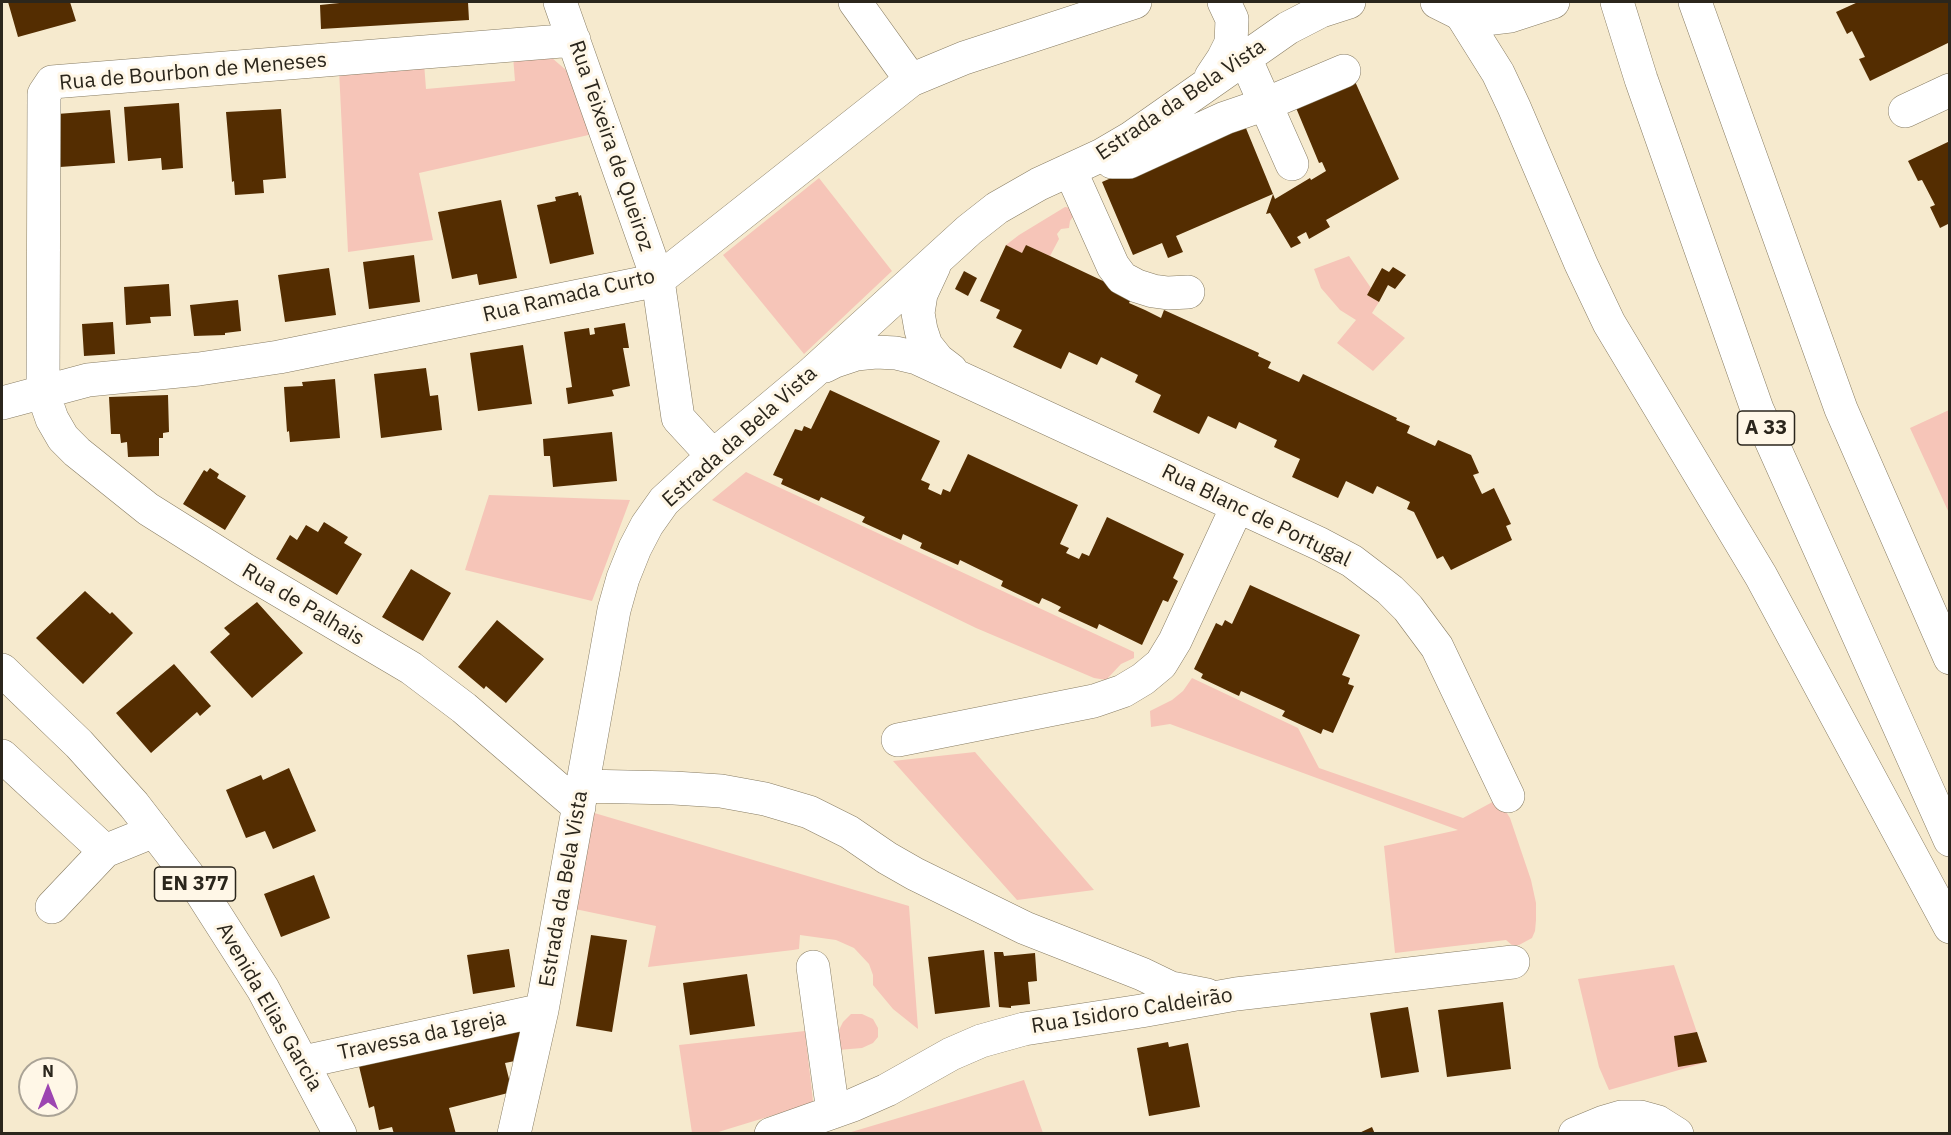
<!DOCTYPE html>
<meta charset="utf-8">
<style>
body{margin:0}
#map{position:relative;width:1951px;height:1135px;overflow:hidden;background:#f6eace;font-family:"IBM Plex Sans",sans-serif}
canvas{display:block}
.frame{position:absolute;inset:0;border:3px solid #2b261c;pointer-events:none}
.north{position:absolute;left:18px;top:1057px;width:60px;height:60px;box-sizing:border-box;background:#fff7e7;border:2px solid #aaa396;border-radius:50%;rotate:0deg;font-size:16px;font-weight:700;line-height:24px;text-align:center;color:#2b261c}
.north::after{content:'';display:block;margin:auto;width:21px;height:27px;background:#9d45b1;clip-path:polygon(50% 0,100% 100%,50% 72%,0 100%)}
</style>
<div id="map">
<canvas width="1951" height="1135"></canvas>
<div class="frame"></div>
<div class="north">N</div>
</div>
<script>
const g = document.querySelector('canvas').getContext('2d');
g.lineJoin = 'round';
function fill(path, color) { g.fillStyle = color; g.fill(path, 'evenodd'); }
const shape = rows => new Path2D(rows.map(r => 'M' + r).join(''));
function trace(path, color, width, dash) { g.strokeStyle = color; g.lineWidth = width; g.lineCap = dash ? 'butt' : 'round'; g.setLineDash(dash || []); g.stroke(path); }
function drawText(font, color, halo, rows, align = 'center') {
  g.font = font + ' "IBM Plex Sans",sans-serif'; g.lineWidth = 6; g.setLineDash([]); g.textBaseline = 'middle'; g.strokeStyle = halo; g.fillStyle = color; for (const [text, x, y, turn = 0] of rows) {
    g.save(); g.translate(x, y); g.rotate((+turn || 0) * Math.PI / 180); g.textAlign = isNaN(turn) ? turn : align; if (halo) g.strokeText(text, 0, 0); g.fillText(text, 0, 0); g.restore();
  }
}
const green = shape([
 [513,56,552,58,566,70,572,77,593,134,419,173,433,240,348,252,339,70,424,63,426,89,515,81],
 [819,178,892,271,804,354,723,255],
 [1065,207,1073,208,1075,214,1070,221,1069,228,1061,229,1057,234,1059,239,1050,256,1026,245,1022,253,1006,245,1019,235],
 [1349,256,1371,288,1367,295,1379,302,1372,313,1405,338,1373,371,1337,343,1356,320,1340,310,1321,288,1314,269],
 [1949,410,1949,513,1910,428],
 [746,472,1134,652,1134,658,1121,664,1106,680,1094,678,976,628,712,500],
 [489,495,630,500,592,601,465,570],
 [1192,678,1298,728,1319,768,1463,818,1498,799,1510,818,1531,880,1536,903,1536,920,1535,931,1532,938,1519,945,1513,946,1506,940,1395,953,1384,846,1458,830,1170,724,1151,727,1150,711,1172,700,1183,691],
 [975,752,1094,890,1017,900,893,761],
 [591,812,909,906,918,1029,893,1009,873,985,873,975,869,964,854,948,836,940,800,935,799,949,793,950,648,967,656,926,575,909],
 [1674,965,1707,1062,1609,1090,1599,1067,1578,979],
 [851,1014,862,1014,873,1019,878,1028,878,1037,873,1043,862,1048,838,1050,839,1030,843,1022],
 [805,1031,813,1101,810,1104,715,1133,692,1133,679,1045],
 [1024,1080,1043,1133,848,1133,942,1105]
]);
const building = shape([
 [8,2,70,2,76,21,18,37],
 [349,2,468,2,469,20,321,29,320,5],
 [1858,2,1950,2,1950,42,1870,81,1859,59,1865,57,1852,31,1847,34,1836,12],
 [1353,77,1399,179,1326,220,1330,227,1309,239,1306,232,1297,237,1301,243,1291,248,1270,213,1266,214,1273,194,1275,199,1310,178,1311,180,1326,171,1322,162,1319,163,1294,103],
 [179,103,183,168,162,170,161,158,128,161,124,107],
 [281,109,286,178,263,180,264,193,235,195,234,181,232,182,226,112],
 [110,110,115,163,60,167,57,114],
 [1243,121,1273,194,1176,236,1183,252,1168,258,1162,243,1133,255,1102,182],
 [1950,141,1950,223,1940,228,1930,207,1935,205,1922,180,1918,181,1908,161],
 [578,192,579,196,581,195,594,254,550,264,537,205,556,201,555,197],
 [501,200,517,278,479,285,477,274,452,279,438,212],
 [1006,245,1022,253,1026,245,1050,256,1120,289,1132,297,1129,303,1145,310,1161,318,1164,310,1259,353,1258,356,1271,362,1268,368,1299,382,1303,374,1397,418,1396,420,1410,426,1407,433,1435,446,1438,440,1471,455,1479,473,1473,475,1482,494,1494,488,1511,524,1506,526,1512,540,1451,570,1443,556,1437,559,1414,512,1407,509,1410,502,1377,486,1373,494,1346,481,1338,498,1292,477,1300,459,1274,447,1277,440,1239,422,1236,429,1208,416,1199,434,1153,412,1161,395,1135,382,1138,375,1101,357,1097,365,1069,352,1061,369,1013,347,1022,330,996,318,1000,310,980,301],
 [414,255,420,302,369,309,363,262],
 [1393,267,1406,275,1395,289,1388,285,1379,302,1367,295,1382,268,1389,272],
 [329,268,336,315,285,322,278,275],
 [964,271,977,278,968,296,955,289],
 [169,284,171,316,150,317,151,323,126,325,124,287],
 [238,300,241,331,225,333,225,335,194,336,190,305],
 [113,322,115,354,84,356,82,324],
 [625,323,629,348,623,348,630,386,612,390,614,396,568,404,566,388,572,387,564,332,589,328,590,335,595,334,594,328],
 [523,345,532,404,478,411,470,353],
 [426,368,430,396,438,395,442,430,381,438,374,374],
 [335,379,340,438,290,442,289,431,287,432,284,387,303,386,302,382],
 [830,390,940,441,921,480,930,484,928,489,941,495,943,489,950,492,968,454,1078,505,1060,544,1069,548,1066,553,1079,559,1082,553,1089,556,1107,517,1184,554,1173,578,1178,581,1168,602,1163,600,1142,645,1099,624,1097,629,1058,611,1061,607,1051,602,1042,598,1039,604,1001,586,1003,581,960,560,958,565,920,548,922,543,903,534,901,540,862,522,865,517,821,497,819,501,781,484,783,479,773,475,795,429,802,431,804,426,811,429],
 [168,395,169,432,163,433,163,438,159,438,159,456,128,457,127,442,121,443,120,434,111,434,109,397],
 [612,432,617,481,553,487,550,456,544,456,543,439],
 [210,468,219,474,217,478,246,496,225,530,183,504,204,470,207,472],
 [324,522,348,537,344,543,362,554,337,595,276,559,290,535,297,540,306,525,318,532],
 [411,569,451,593,423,641,382,617],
 [1250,585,1360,635,1342,675,1350,678,1348,684,1354,686,1333,733,1323,729,1321,734,1282,716,1285,711,1241,691,1239,696,1201,678,1203,674,1194,669,1216,623,1222,626,1225,620,1232,624],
 [85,591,110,614,112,612,133,633,83,684,36,638],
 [257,602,303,653,252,698,210,652,230,634,224,628],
 [497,620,544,659,506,703,486,686,484,689,458,667],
 [174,664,211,706,200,716,197,712,151,753,116,713],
 [289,768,316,831,273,849,265,831,246,838,226,790,261,775,263,780],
 [314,875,330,918,281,937,264,894],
 [591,935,627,940,612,1032,576,1026],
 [509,949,515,987,473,994,467,955],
 [984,950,990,1007,935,1014,928,957],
 [994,952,1003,952,1004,956,1035,953,1037,981,1028,982,1030,1004,1011,1006,1011,1008,999,1007],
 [747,974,755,1026,690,1035,683,983],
 [1503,1002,1511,1069,1447,1077,1438,1010],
 [1408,1007,1419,1072,1381,1078,1370,1013],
 [519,1023,521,1032,515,1061,505,1063,510,1083,508,1093,449,1108,456,1134,394,1134,392,1127,379,1130,374,1106,369,1108,358,1062],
 [1697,1032,1707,1062,1678,1067,1674,1036],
 [1168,1042,1169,1047,1188,1043,1200,1107,1149,1116,1137,1048],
 [1372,1127,1375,1134,1357,1134]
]);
const minor = shape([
 [560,2,658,280,678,418,713,456],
 [855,2,911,80],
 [1437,2,1461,14,1485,19,1510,16,1553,2],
 [574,40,52,82,44,94,43,393,52,419,63,438,77,452,148,509,245,570,411,668,464,708,579,807],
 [1245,58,1292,164],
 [1211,77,1223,59,1231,43,1232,19,1224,2],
 [1905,111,1950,90],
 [1112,162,1129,162,1225,118,1266,104,1344,71],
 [1070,170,1113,266,1122,278,1137,286,1153,291,1168,293,1188,292],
 [934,266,921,294,918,313,921,330,926,345,938,360,951,370],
 [825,366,835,361,856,354,876,352,896,353,917,358,1320,544,1352,561,1390,590,1408,608,1437,647,1508,796],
 [2,403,88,380,199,369,279,357,658,280,911,80,964,58,1135,2],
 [898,740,1094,701,1123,691,1143,679,1161,664,1175,641,1237,507],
 [2,756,105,851,154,831],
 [582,786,674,788,721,791,765,799,809,812,849,832,887,858,915,874,1025,928,1142,974,1171,988,1207,995],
 [52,907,105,851],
 [813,967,833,1112],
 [303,1062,542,1010],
 [514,1134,542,1010,614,610,623,578,635,548,647,525,664,501,713,456,811,374,969,230,997,208,1039,184,1102,155,1131,138,1288,28,1321,11,1349,2],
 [771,1134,853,1105,887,1090,951,1054,981,1041,1024,1029,1141,1011,1236,994,1513,962],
 [1575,1134,1604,1122,1621,1117,1640,1117,1658,1122,1677,1134]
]);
const major = shape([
 [2,670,79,744,134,805,201,892,263,989,340,1134]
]);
const highway = shape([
 [1617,2,1641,79,1757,409,1950,840],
 [1695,2,1841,409,1950,658],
 [1461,14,1498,73,1514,107,1581,264,1609,323,1761,576,1950,927]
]);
const shields = [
 [1766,428,57],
 [195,884,81]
];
const shieldNames = [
 ["A 33",1766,428],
 ["EN 377",195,884]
];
const streetNames = [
 ["Rua de Bourbon de Meneses",193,72,-5],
 ["Estrada da Bela Vista",1181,100,-34],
 ["Rua Teixeira de Queiroz",611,146,71],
 ["Rua Ramada Curto",569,296,-13],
 ["Estrada da Bela Vista",740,437,-42],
 ["Rua Blanc de Portugal",1256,516,26],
 ["Rua de Palhais",303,605,31],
 ["Estrada da Bela Vista",564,889,-80],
 ["Avenida Elias Garcia",269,1007,60],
 ["Rua Isidoro Caldeirão",1132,1011,-9],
 ["Travessa da Igreja",422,1036,-12]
];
fill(green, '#f6c5b8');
fill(building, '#542d01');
trace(minor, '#877c63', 34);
trace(major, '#877c63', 34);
trace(highway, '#877c63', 34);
trace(minor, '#fff', 33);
trace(major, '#fff', 33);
trace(highway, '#fff', 33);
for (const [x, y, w] of shields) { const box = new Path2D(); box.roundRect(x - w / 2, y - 17, w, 34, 4.5); g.fillStyle = '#fff7e7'; g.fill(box); trace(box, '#2b261c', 1.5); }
drawText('bold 20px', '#2b261c', null, shieldNames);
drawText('21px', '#2b261c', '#fff7e7', streetNames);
</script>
